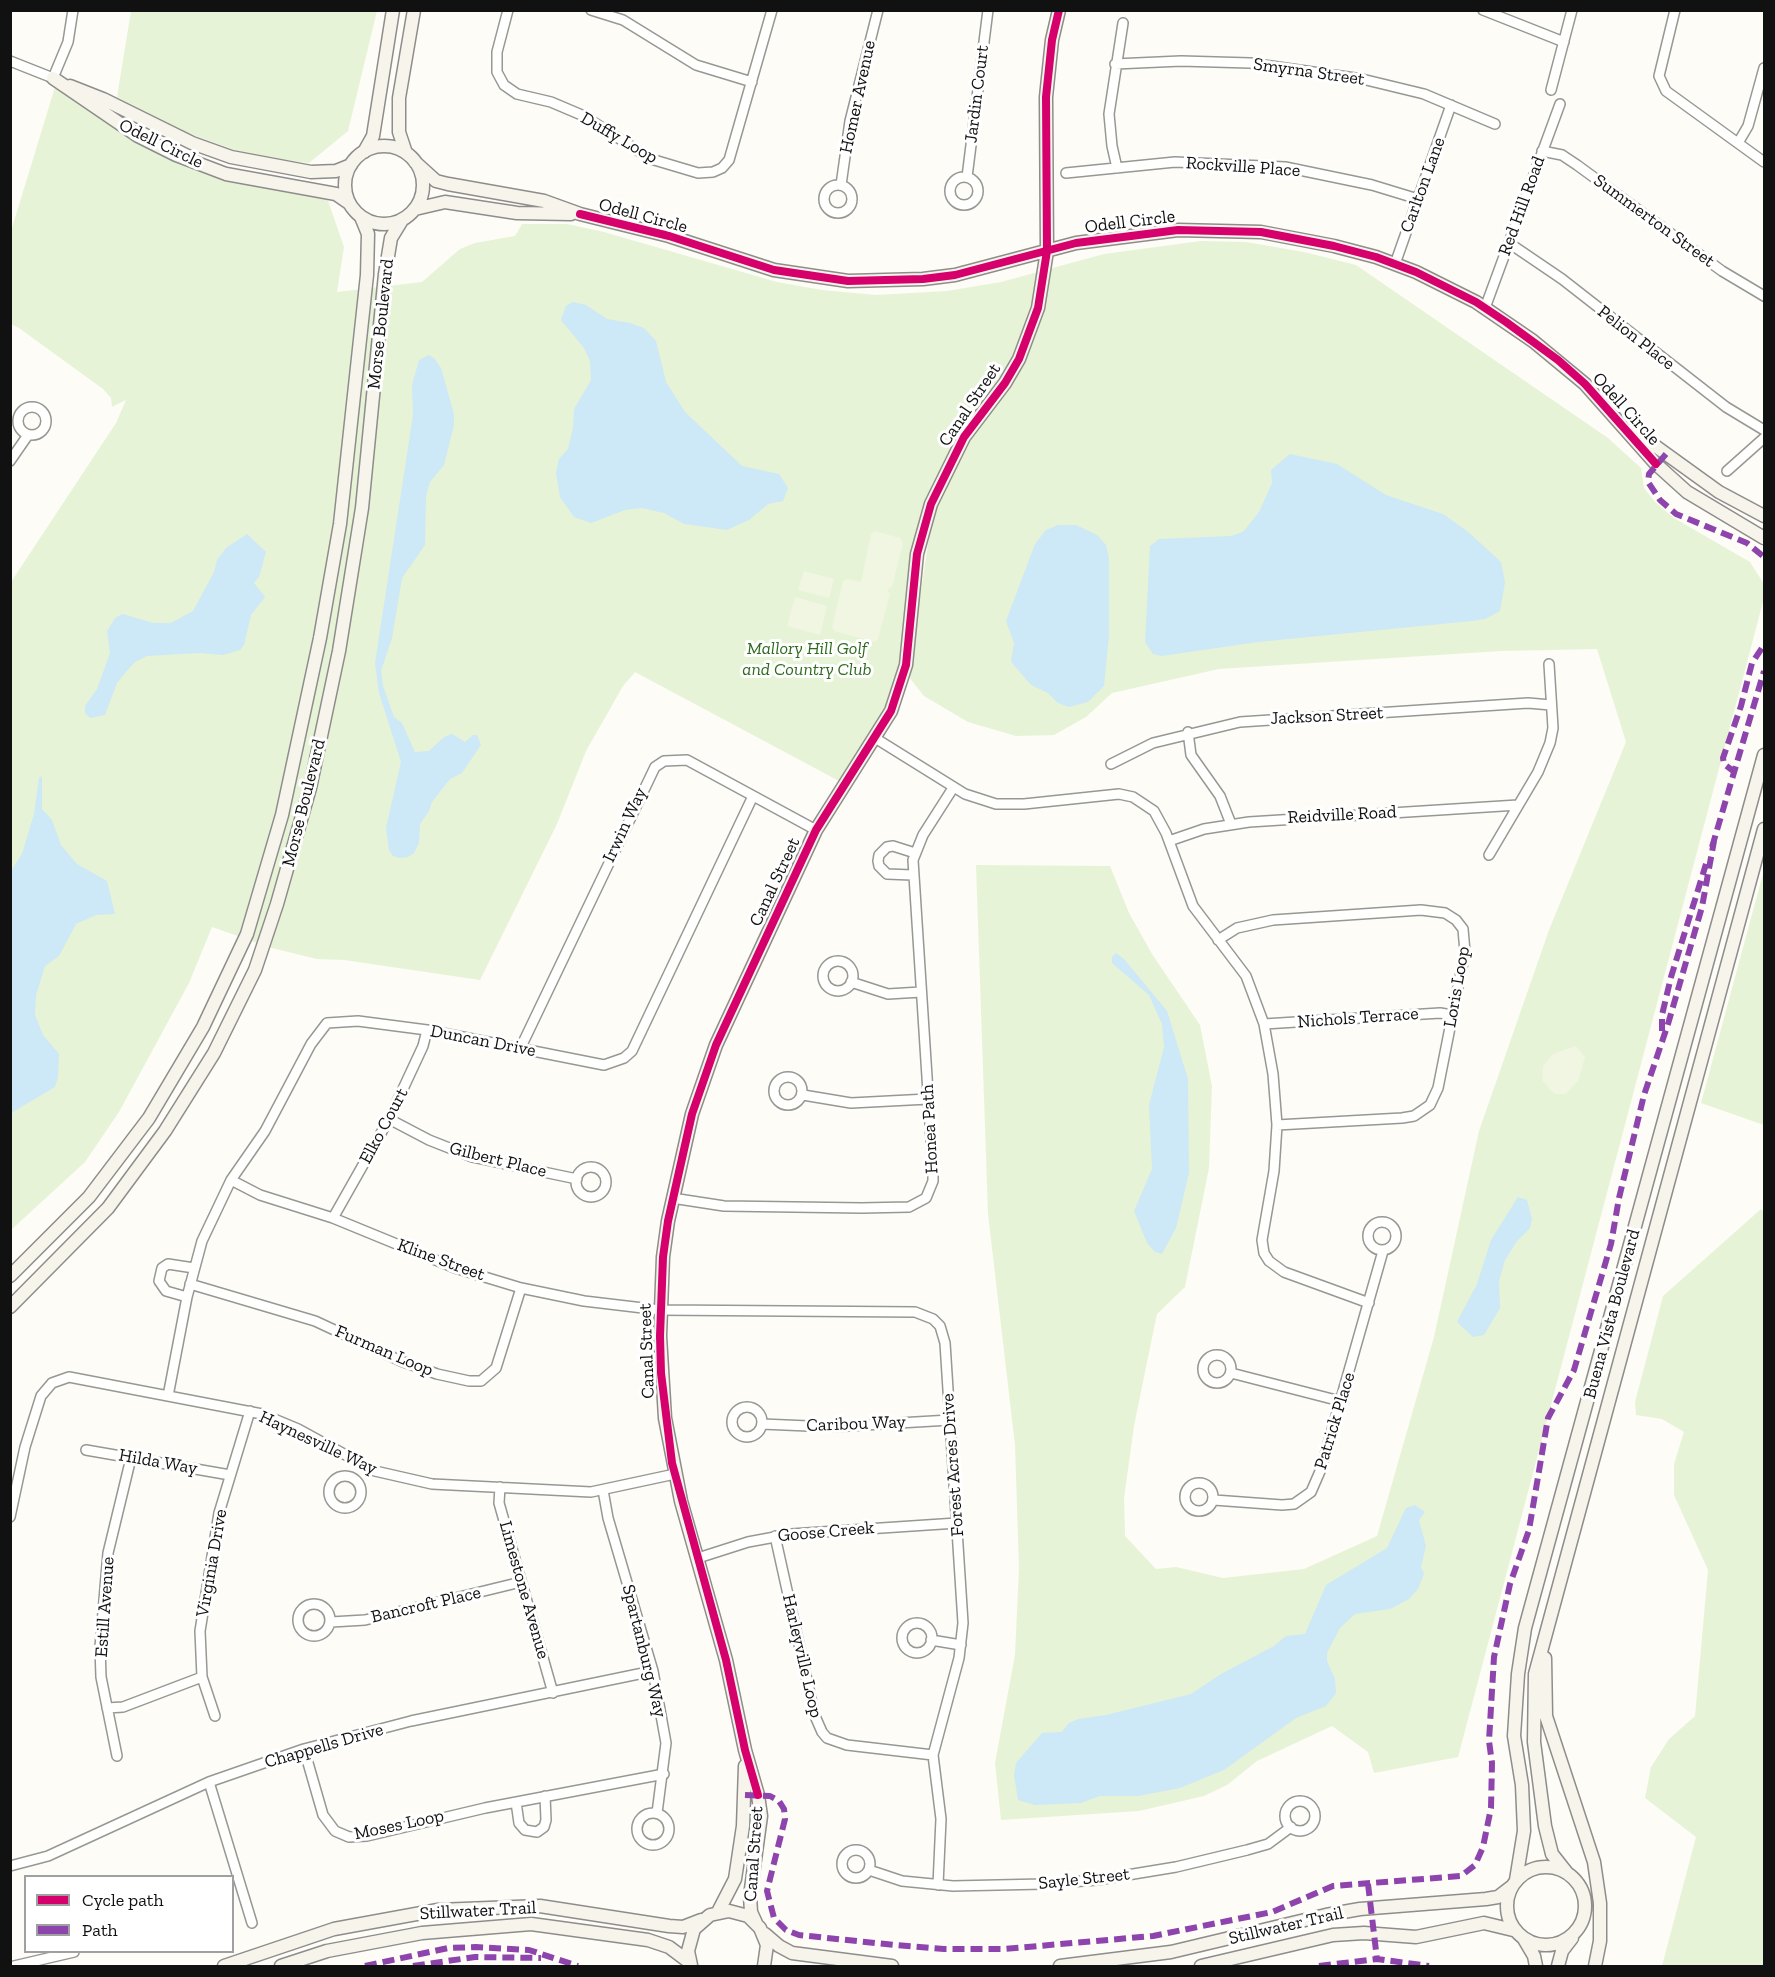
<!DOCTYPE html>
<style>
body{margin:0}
#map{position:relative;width:1775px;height:1977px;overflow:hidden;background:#fdfcf7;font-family:"Zilla Slab",serif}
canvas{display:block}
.frame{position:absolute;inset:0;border:12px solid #111;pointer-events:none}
.legend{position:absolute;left:24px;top:1875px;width:210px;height:78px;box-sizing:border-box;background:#fff;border:2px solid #a0a0a0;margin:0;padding:8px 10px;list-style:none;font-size:18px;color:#111}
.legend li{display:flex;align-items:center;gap:12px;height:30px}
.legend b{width:30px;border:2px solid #a0a0a0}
</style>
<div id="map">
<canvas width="1775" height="1977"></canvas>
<div class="frame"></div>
<ul class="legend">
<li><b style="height:8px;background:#d6006c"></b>Cycle path</li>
<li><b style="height:8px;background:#8e44ad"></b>Path</li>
</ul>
</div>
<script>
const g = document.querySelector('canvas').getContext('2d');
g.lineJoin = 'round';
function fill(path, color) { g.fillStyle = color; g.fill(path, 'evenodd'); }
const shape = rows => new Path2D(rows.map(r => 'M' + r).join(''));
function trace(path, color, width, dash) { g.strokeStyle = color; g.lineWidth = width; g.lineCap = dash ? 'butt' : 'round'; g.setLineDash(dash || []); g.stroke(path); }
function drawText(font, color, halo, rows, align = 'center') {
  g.font = font + ' "Zilla Slab",serif'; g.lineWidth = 6; g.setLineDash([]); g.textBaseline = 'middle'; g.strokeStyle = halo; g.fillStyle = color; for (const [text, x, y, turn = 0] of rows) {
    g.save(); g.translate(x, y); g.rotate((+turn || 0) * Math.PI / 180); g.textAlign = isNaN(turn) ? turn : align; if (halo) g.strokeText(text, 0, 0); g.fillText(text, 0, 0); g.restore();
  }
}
const green = shape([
 [131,11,377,11,348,131,309,163,251,156,188,133,117,97],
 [55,87,136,142,175,161,224,179,327,198,344,247,337,292,422,282,460,249,475,243,515,236,522,224,567,224,604,232,777,282,822,290,876,295,947,291,1001,282,1104,254,1201,241,1246,242,1304,252,1356,265,1608,438,1641,468,1644,488,1656,503,1674,518,1750,562,1764,584,1764,598,1458,1757,1374,1773,1368,1752,1332,1726,1257,1761,1227,1785,1204,1796,1139,1811,1001,1820,995,1763,1015,1655,1019,1568,1015,1445,988,1214,976,865,1110,866,1129,913,1152,954,1200,1025,1212,1086,1209,1168,1185,1287,1157,1314,1153,1333,1134,1426,1124,1498,1125,1536,1156,1569,1176,1567,1223,1578,1304,1569,1377,1536,1434,1337,1479,1131,1549,930,1626,742,1597,649,1501,651,1219,669,1112,693,1086,717,1054,735,1016,736,968,722,924,696,908,676,929,538,918,531,908,580,901,664,887,709,839,781,635,672,623,686,586,751,557,824,480,980,344,960,317,959,272,948,212,927,189,983,119,1112,85,1162,11,1230,11,582,116,423,126,400,112,407,111,398,103,389,19,328,11,324,11,231],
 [1764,870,1764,1125,1701,1103],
 [1761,1209,1764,1212,1764,1966,1662,1966,1696,1837,1645,1798,1651,1767,1669,1739,1695,1716,1708,1570,1674,1495,1674,1464,1684,1432,1662,1419,1636,1415,1635,1402,1663,1296]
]);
const pitch = shape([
 [874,531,900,538,903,543,892,587,887,590,890,594,878,639,875,642,834,631,832,627,843,581,847,579,861,582,871,534],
 [804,571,834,579,829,598,798,590],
 [795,597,827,606,820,635,787,626],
 [1576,1046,1585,1057,1578,1081,1566,1094,1554,1094,1542,1080,1543,1066,1553,1054]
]);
const water = shape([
 [573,302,586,305,607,319,630,323,644,328,656,341,666,382,685,412,742,466,779,474,788,488,783,501,768,504,749,520,727,530,684,524,664,513,642,508,625,510,591,523,574,517,560,497,556,473,559,459,568,449,573,428,574,409,591,380,590,361,584,348,561,320,566,306],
 [429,355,434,358,441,368,454,414,454,425,444,465,430,482,426,496,425,545,402,578,392,638,381,671,383,686,394,717,402,723,415,752,429,751,444,737,452,734,465,742,473,735,477,735,481,745,462,773,450,779,432,802,429,811,420,824,419,843,414,853,408,857,399,858,393,856,389,850,386,828,401,762,379,693,375,663,413,415,412,385,419,360],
 [1290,454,1337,464,1386,495,1443,514,1467,531,1501,562,1505,582,1500,611,1485,619,1472,621,1258,642,1162,656,1153,654,1145,642,1150,546,1159,539,1231,536,1243,532,1259,512,1272,483,1271,470],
 [1058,525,1076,525,1097,535,1106,545,1109,559,1109,635,1104,686,1088,702,1069,707,1058,703,1048,693,1031,685,1013,664,1011,661,1014,643,1006,621,1035,544,1046,530],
 [247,534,266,552,259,577,254,583,265,597,251,615,244,645,240,650,223,655,200,653,147,656,135,662,125,673,117,683,105,715,90,718,85,713,85,706,97,689,110,653,107,631,116,617,123,614,153,623,171,623,193,611,214,572,217,560,226,548],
 [42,776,42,809,52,820,61,845,77,864,107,881,115,914,96,915,76,924,59,956,45,966,36,995,35,1015,43,1035,59,1054,58,1077,55,1087,11,1113,11,871,22,854,34,814,39,778],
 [1116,953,1124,959,1167,1011,1188,1079,1189,1173,1176,1228,1162,1254,1155,1252,1147,1243,1134,1211,1152,1169,1149,1105,1164,1047,1162,1024,1149,995,1112,963,1112,957],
 [1518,1197,1527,1200,1532,1219,1530,1228,1517,1241,1505,1260,1499,1281,1500,1308,1484,1335,1473,1337,1457,1322,1477,1284,1491,1240],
 [1415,1505,1425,1512,1419,1520,1426,1546,1421,1567,1424,1574,1418,1589,1409,1599,1390,1609,1355,1614,1340,1628,1327,1653,1327,1661,1335,1679,1336,1693,1326,1706,1296,1718,1224,1770,1180,1788,1138,1796,1100,1796,1081,1803,1035,1805,1018,1800,1014,1775,1016,1763,1042,1733,1062,1732,1069,1723,1078,1719,1106,1715,1191,1694,1221,1674,1274,1646,1286,1636,1305,1634,1326,1585,1387,1548,1406,1508]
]);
const street = shape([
 [508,10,497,52,497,72,504,85,517,94,551,102,584,116,651,159,698,173,713,172,722,168,729,160,772,10],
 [591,10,623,20,696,65,752,82],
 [1483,10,1564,42],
 [1675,10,1659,76,1666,91,1764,162],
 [10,61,53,78,68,42,73,10],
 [1115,64,1181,61,1250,63,1362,79,1424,94,1495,124],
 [1551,90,1572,10],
 [1738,143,1748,126,1764,68],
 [1542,151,1562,155,1577,165,1722,271,1764,296],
 [1117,168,1112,146,1109,114,1123,23],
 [1066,173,1175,162,1285,167,1372,185,1418,199],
 [967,177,988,10],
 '950 191a14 14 0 1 1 28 0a14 14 0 1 1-28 0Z',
 [841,185,850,121,878,10],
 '824 199a14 14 0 1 1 28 0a14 14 0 1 1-28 0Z',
 [1509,243,1562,279,1726,407,1764,430],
 [1395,264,1451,105],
 [1485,308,1560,104],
 '18 421a14 14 0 1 1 28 0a14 14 0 1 1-28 0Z',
 [10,461,28,435],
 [1727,471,1764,438],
 [1188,732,1191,755,1220,796,1231,824],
 [875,738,965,794,996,804,1024,804,1119,794,1133,797,1154,811,1166,833,1193,906,1246,976,1264,1024,1273,1074,1277,1125,1274,1171,1262,1240,1264,1253,1269,1261,1284,1272,1369,1303],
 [1111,764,1153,743,1240,722,1528,703,1551,705],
 [1169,841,1204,829,1249,822,1518,805],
 [1489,855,1538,772,1550,743,1553,728,1549,664],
 [912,875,887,874,879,866,878,861,879,855,887,847,893,846,915,853],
 [1218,940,1237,928,1273,920,1421,910,1445,913,1456,920,1463,929,1465,952,1438,1088,1430,1105,1414,1116,1402,1118,1277,1125],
 '823 976a15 15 0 1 1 30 0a15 15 0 1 1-30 0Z',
 [851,982,888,994,921,992],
 [1264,1024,1440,1013,1452,1015],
 [520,1049,655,767,664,761,687,760,816,830],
 '774 1091a14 14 0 1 1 28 0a14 14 0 1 1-28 0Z',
 [803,1095,851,1103,928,1099],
 [389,1119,429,1140,472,1157,577,1179],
 '576 1182a15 15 0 1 1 30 0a15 15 0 1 1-30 0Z',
 [231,1180,260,1195,333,1218,455,1268,521,1288,584,1301,660,1310,915,1312,933,1319,940,1326,945,1343,963,1623,959,1658,933,1755,941,1819,938,1885],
 [672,1198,724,1206,862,1208,909,1207,926,1198,933,1181,933,1170,913,860,923,835,953,788],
 [333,1218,389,1119,423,1046,427,1030],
 '1368 1236a14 14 0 1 1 28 0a14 14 0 1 1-28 0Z',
 [190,1284,315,1321,401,1361,437,1374,469,1381,481,1381,496,1368,521,1288],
 [187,1297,166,1291,159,1281,162,1268,168,1264,194,1268],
 '1203 1369a14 14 0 1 1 28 0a14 14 0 1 1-28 0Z',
 [1231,1373,1340,1401],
 [168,1396,187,1297,202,1241,231,1180,265,1131,311,1044,327,1023,358,1021,427,1030,604,1065,624,1058,632,1051,753,796],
 '732 1422a15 15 0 1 1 30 0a15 15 0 1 1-30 0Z',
 [762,1424,831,1427,950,1420],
 [86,1450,230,1475],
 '329 1492a16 16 0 1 1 32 0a16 16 0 1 1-32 0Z',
 '1185 1497a14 14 0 1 1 28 0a14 14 0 1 1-28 0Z',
 [500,1487,499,1503,553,1693],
 [603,1490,608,1518,653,1671,666,1743,657,1813],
 [1214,1500,1282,1505,1294,1504,1311,1492,1321,1469,1383,1251],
 [10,1517,25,1447,41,1396,52,1383,69,1377,262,1414,298,1429,375,1471,432,1484,591,1492,675,1474],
 [775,1536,815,1716,822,1732,827,1738,847,1745,933,1755],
 [698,1558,748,1542,791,1534,957,1523],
 '298 1620a16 16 0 1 1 32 0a16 16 0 1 1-32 0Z',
 [331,1622,365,1620,521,1582],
 '902 1638a15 15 0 1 1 30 0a15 15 0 1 1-30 0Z',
 [931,1640,961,1645],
 [107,1708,123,1707,202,1677],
 [215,1716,202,1677,200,1631,219,1513,250,1411],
 [304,1749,323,1815,335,1831,349,1837,367,1836,485,1808,664,1774],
 [117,1756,101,1677,100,1647,108,1553,131,1458],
 [209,1782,252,1923],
 '1285 1816a15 15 0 1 1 30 0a15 15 0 1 1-30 0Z',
 [516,1802,519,1823,525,1830,537,1832,544,1827,546,1820,545,1796],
 '637 1829a16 16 0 1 1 32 0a16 16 0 1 1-32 0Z',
 '842 1864a14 14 0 1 1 28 0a14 14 0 1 1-28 0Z',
 [10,1866,48,1856,209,1782,304,1749,411,1721,653,1671],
 [869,1870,902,1881,953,1886,1043,1884,1097,1880,1176,1867,1247,1850,1268,1844,1291,1827],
 [14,1966,74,1952]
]);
const secondary = shape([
 [53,78,138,136,176,155,226,174,336,194,349,203],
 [70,86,103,99,192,143,231,157,311,172,336,171,351,165],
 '345 185a39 39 0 1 1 78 0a39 39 0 1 1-78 0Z',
 [364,152,373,136,393,10],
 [406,153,399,132,399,98,414,10],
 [415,162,436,181,448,184,544,201,580,214,669,236,774,270,848,281,923,279,955,275,1076,243,1178,230,1261,232,1334,246,1376,257,1416,272,1476,302,1533,341,1585,384,1656,464,1687,492,1764,538],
 [415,209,445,202,517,213,571,214],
 [1633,430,1719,492,1764,516],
 [10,1276,89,1197,149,1118,203,1027,247,934,282,815,320,638,340,524,367,275,368,234,361,217],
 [10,1307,108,1208,165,1131,214,1053,255,970,277,904,310,788,339,651,362,508,385,274,391,238,402,220],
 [1545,1658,1546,1716,1594,1862,1600,1903,1600,1941,1595,1966],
 '1507 1906a39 39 0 1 1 78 0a39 39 0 1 1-78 0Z',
 [1567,1873,1552,1854,1545,1826,1534,1742,1535,1674,1764,829],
 [1516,1880,1524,1831,1522,1785,1514,1736,1518,1674,1525,1628,1764,755],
 [718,1912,735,1879,743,1826,745,1766],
 [756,1923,751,1912,750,1896,761,1816,758,1795,745,1750,726,1660,681,1501,665,1418,660,1336,663,1257,668,1221,692,1114,716,1045,816,830,891,711,906,665,917,554,931,504,964,437,1005,383,1019,359,1038,308,1047,251,1046,97,1052,40,1059,10],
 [765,1934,779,1946,792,1953,892,1966],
 [1524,1939,1534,1956,1536,1966],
 [691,1965,688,1951,694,1929,710,1915,729,1911,748,1916,760,1928,767,1945,764,1966],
 [224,1966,334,1929,438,1910,540,1906,669,1926,683,1927,701,1920],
 [281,1966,327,1951,422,1933,531,1924,648,1940,669,1947,689,1962],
 [1060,1966,1171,1952,1326,1915,1360,1909,1486,1899,1498,1897,1511,1887],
 [1201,1966,1333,1935,1364,1933,1416,1937,1484,1923,1513,1930],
 [1558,1966,1562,1951,1572,1938]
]);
const quiet = shape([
 [1666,454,1649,474,1648,482,1660,500,1676,514,1747,543,1764,557],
 [1736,773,1724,764,1723,758,1741,706,1752,663,1764,645],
 [1712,847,1764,671],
 [1662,1031,1662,1015,1671,977,1706,864],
 [745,1795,770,1796,779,1801,784,1809,785,1819,767,1891,774,1918,786,1930,799,1935,895,1945,944,1949,1004,1949,1153,1936,1272,1912,1333,1886,1461,1876,1475,1865,1483,1847,1491,1808,1492,1763,1489,1741,1494,1657,1510,1584,1529,1530,1548,1418,1574,1370,1591,1312,1611,1244,1619,1198,1644,1095,1668,1024,1702,907,1714,841],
 [1368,1884,1377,1959],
 [365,1966,448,1948,476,1947,529,1950,578,1966],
 [413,1966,475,1957,541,1958],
 [1319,1966,1377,1959,1429,1966]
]);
const cycleway = shape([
 [580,214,669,236,774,270,848,281,923,279,955,275,1076,243,1178,230,1261,232,1334,246,1376,257,1416,272,1476,302,1506,322,1558,360,1585,384,1656,464],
 [758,1795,745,1750,726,1660,672,1463,661,1373,660,1336,663,1257,668,1221,692,1114,716,1045,816,830,891,711,906,665,917,554,931,504,964,437,1005,383,1019,359,1038,308,1047,251,1046,97,1052,40,1059,10]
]);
const streetNames = [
 ["Smyrna Street",1309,72,8],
 ["Jardin Court",977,94,-83],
 ["Homer Avenue",858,97,-78],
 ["Duffy Loop",619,138,30],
 ["Odell Circle",161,144,26],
 ["Rockville Place",1243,167,4],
 ["Carlton Lane",1423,185,-70],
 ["Red Hill Road",1522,206,-70],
 ["Odell Circle",643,216,15],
 ["Summerton Street",1654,221,36],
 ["Odell Circle",1130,222,-7],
 ["Morse Boulevard",381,324,-84],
 ["Pelion Place",1636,338,38],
 ["Canal Street",970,405,-56],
 ["Odell Circle",1626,409,48],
 ["Jackson Street",1327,716,-3],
 ["Morse Boulevard",304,803,-76],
 ["Reidville Road",1342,815,-3],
 ["Irwin Way",625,825,-65],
 ["Canal Street",775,882,-65],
 ["Loris Loop",1457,987,-80],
 ["Nichols Terrace",1358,1018,-4],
 ["Duncan Drive",483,1041,11],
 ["Elko Court",384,1126,-62],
 ["Honea Path",930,1129,-93],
 ["Gilbert Place",498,1160,14],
 ["Kline Street",441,1260,20],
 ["Buena Vista Boulevard",1612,1314,-75],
 ["Furman Loop",384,1351,23],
 ["Canal Street",647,1351,-92],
 ["Patrick Place",1335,1421,-73],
 ["Caribou Way",856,1424,-2],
 ["Haynesville Way",318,1443,25],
 ["Hilda Way",158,1462,10],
 ["Forest Acres Drive",953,1465,-94],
 ["Goose Creek",826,1532,-5],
 ["Virginia Drive",212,1563,-80],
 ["Limestone Avenue",524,1590,74],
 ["Bancroft Place",426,1605,-13],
 ["Estill Avenue",105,1607,-86],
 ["Spartanburg Way",644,1651,76],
 ["Harleyville Loop",802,1656,77],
 ["Chappells Drive",324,1746,-16],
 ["Moses Loop",399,1825,-12],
 ["Canal Street",754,1854,-86],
 ["Sayle Street",1084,1879,-6],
 ["Stillwater Trail",478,1911,-3],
 ["Stillwater Trail",1286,1926,-13]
];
const parkNames = [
 ["Mallory Hill Golf",807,649],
 ["and Country Club",807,670]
];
fill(green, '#e7f3d7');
fill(pitch, '#f0f6e1');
fill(water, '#cde8f7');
trace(street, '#979795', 12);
trace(secondary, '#8e8d8b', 15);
trace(street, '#fffffe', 9);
trace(secondary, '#f6f4eb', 12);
trace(quiet, '#8e44ad', 6, [12, 6]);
trace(cycleway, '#d6006c', 8);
drawText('18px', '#111', '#fff', streetNames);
drawText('italic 18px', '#2f6b1f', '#fff', parkNames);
</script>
